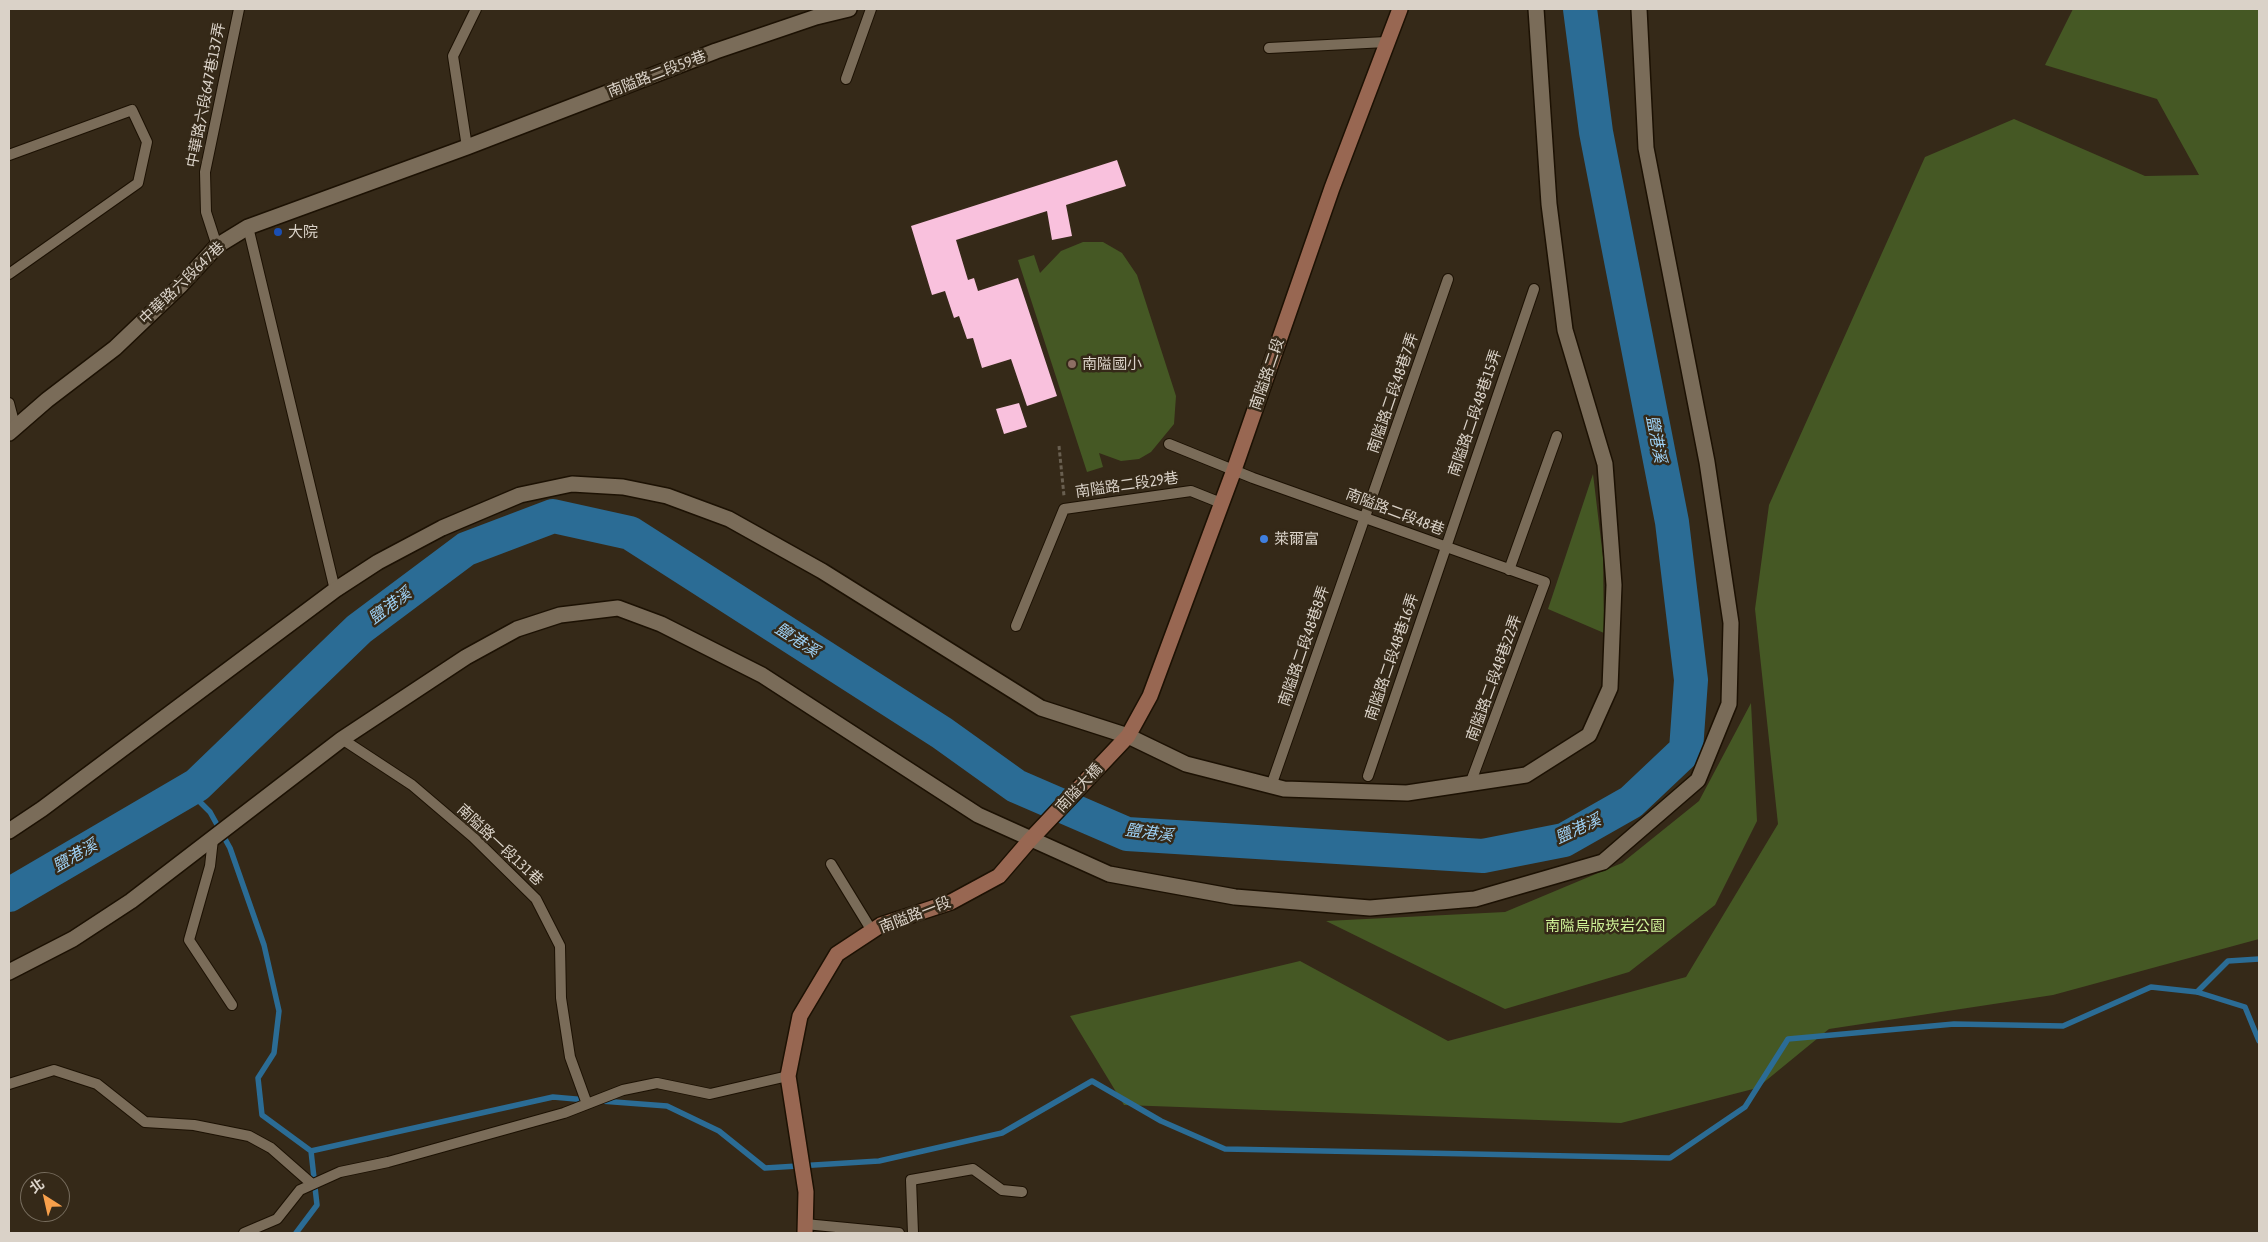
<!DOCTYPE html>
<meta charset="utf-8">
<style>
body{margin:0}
#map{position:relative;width:2268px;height:1242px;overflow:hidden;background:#352918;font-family:"Asap Condensed","Noto Sans TC",sans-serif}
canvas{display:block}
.frame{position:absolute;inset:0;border:10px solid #dad2c8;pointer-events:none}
.north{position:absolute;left:20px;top:1172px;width:50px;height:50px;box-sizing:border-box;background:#352918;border:1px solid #776d5e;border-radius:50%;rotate:325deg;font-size:14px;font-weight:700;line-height:20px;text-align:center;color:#dad2c8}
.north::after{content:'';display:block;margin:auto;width:18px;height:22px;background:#f8a04b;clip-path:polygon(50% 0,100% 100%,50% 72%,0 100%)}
</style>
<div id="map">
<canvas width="2268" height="1242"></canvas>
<div class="frame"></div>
<div class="north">北</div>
</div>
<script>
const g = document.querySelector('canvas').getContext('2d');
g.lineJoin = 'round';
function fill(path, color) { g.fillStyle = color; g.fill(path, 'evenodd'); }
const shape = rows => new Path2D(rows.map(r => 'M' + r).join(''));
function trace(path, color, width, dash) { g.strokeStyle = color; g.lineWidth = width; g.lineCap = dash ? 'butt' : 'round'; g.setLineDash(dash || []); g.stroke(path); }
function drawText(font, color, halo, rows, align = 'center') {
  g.font = font + ' "Asap Condensed","Noto Sans TC",sans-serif'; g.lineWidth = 5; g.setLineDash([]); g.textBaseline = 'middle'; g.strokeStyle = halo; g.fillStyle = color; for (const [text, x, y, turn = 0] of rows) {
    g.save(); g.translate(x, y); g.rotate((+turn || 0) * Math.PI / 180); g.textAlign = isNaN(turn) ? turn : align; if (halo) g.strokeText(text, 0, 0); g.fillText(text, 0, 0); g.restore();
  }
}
const green = shape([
 [2073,9,2259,9,2259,939,2053,995,1829,1029,1757,1088,1621,1123,1124,1105,1070,1016,1300,961,1448,1041,1686,977,1778,824,1755,609,1769,505,1925,157,2014,119,2145,176,2199,175,2157,99,2045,65],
 [1083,242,1103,242,1122,253,1137,275,1176,396,1174,424,1151,452,1139,459,1121,461,1099,453,1103,467,1087,472,1018,260,1034,255,1040,273,1061,251],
 [1593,474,1603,557,1604,633,1548,609],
 [1751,703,1757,821,1715,905,1629,972,1505,1009,1326,921,1505,912,1622,863,1699,801]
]);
const stream = shape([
 [188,790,210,812,230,848,264,945,279,1011,274,1053,258,1078,262,1115,311,1151,317,1205,296,1233],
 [2197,992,2228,961,2259,959],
 [601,1101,667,1106,719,1131,765,1168,879,1161,1002,1133,1092,1081,1161,1121,1225,1149,1670,1158,1745,1107,1788,1039,1954,1024,2063,1026,2151,987,2197,992,2245,1007,2259,1041],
 [311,1151,553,1097,587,1100]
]);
const river = shape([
 [9,895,197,785,359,629,466,549,553,516,630,533,942,733,1016,786,1127,834,1483,856,1564,840,1631,802,1686,750,1691,680,1672,522,1596,132,1580,9]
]);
const building = shape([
 [1117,160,1126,186,1066,205,1072,236,1052,240,1047,211,956,240,968,280,974,278,978,291,1018,278,1057,396,1027,406,1011,359,982,368,973,338,967,339,959,316,954,318,945,291,932,295,911,226],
 [1019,403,1027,427,1004,434,996,409]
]);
const path = shape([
 [1059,446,1064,496]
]);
const lane = shape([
 [1269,48,1386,42],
 [846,79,871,9],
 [467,147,453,56,476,9],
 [9,155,132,110,147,142,138,183,9,274],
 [248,227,335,590],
 [217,246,206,212,205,172,239,9],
 [9,403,15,426],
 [1169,444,1253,478,1545,582,1470,784],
 [1509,570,1557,436],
 [1016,626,1064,509,1191,491,1221,503],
 [342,739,412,785,473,837,536,899,560,946,561,998,570,1057,587,1104],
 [1368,776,1534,289],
 [1271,786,1448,279],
 [213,839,210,866,189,940,232,1005],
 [831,864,872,931],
 [9,1084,54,1070,97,1084,145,1122,194,1125,249,1136,271,1148,312,1184],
 [805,1224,899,1233],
 [244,1233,277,1219,300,1190,340,1172,388,1162,564,1113,623,1090,657,1083,710,1094,788,1076],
 [913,1233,911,1180,973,1169,1002,1190,1022,1192]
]);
const street = shape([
 [9,433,47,400,115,348,181,285,217,246,248,227,467,147,716,51,816,17,849,9],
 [9,831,42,809,335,590,378,562,442,528,520,495,572,484,623,487,667,496,729,519,822,571,1041,708,1128,736,1186,764,1284,789,1407,793,1526,775,1589,735,1610,688,1614,585,1605,464,1565,330,1549,204,1536,9],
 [9,972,73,939,131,901,342,739,466,657,517,629,560,615,618,608,661,624,762,675,978,815,1109,874,1235,897,1370,908,1475,899,1603,862,1698,780,1729,704,1731,623,1707,462,1646,148,1639,9]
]);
const secondary = shape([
 [805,1233,806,1192,788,1076,800,1016,837,954,881,925,951,902,999,876,1030,840,1128,736,1150,696,1234,470,1332,188,1400,9]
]);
const markers = [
 [278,232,5,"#1a4fb4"],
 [1072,364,5,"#8d6e63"],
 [1264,539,5,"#3f7fe0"]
];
const streetNames = [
 ["南隘路二段59巷",657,74,-21],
 ["中華路六段647巷137弄",206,95,-79],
 ["中華路六段647巷",182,283,-44],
 ["南隘路二段",1267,374,-71],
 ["南隘路二段48巷7弄",1393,393,-71],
 ["南隘路二段48巷15弄",1475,413,-71],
 ["南隘路二段29巷",1127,485,-8],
 ["南隘路二段48巷",1395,512,21],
 ["南隘路二段48巷8弄",1304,646,-71],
 ["南隘路二段48巷16弄",1392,657,-71],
 ["南隘路二段48巷22弄",1494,678,-70],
 ["南隘大橋",1079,788,-47],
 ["南隘路一段131巷",500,845,43],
 ["南隘路一段",915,915,-21]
];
const poiNames = [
 ["大院",288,232],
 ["南隘國小",1082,364],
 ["萊爾富",1274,539]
];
const parkNames = [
 ["南隘烏版崁岩公園",1605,926]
];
const waterNames = [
 ["鹽港溪",1656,439,79],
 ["鹽港溪",390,606,-37],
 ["鹽港溪",797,640,33],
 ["鹽港溪",1578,829,-25],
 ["鹽港溪",1149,833,7],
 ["鹽港溪",75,856,-30]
];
fill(green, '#455824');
trace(stream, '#2b6c95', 5.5);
trace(river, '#2b6c95', 34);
fill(building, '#f9c1dd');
trace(lane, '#1c1103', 12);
trace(street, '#1c1103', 18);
trace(secondary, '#1c1103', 18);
trace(path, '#695f50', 3, [4, 2.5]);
trace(lane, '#7a6c59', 10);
trace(street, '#7a6c59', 15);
trace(secondary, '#986752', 15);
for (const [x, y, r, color] of markers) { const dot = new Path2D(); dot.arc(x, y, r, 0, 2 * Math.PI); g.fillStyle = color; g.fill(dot); trace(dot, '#352918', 2); }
drawText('15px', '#dad2c8', '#352918', streetNames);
drawText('15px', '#dad2c8', '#352918', poiNames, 'left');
drawText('15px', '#cef197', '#352918', parkNames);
drawText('italic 16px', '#9ed1f5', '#352918', waterNames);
</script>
